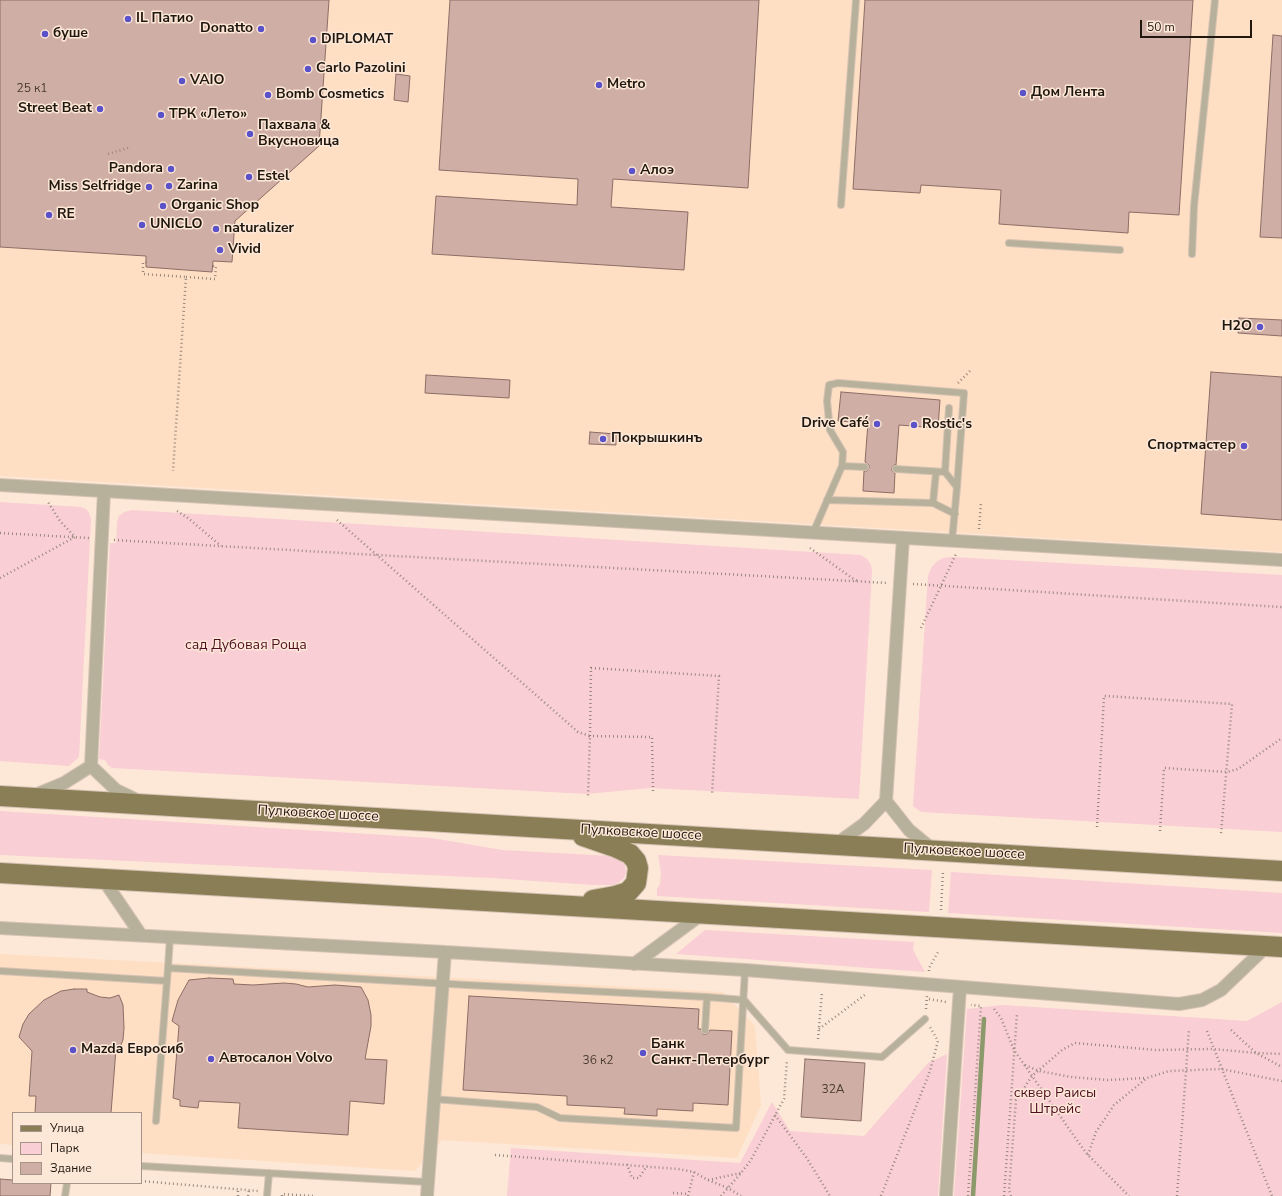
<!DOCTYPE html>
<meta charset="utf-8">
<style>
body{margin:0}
#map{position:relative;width:1282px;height:1196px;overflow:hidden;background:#fde8d7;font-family:"Nunito Sans",sans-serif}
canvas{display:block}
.legend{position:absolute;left:12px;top:1112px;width:130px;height:72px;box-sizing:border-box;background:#fde8d7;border:1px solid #a59487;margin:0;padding:5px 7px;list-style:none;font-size:12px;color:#20170f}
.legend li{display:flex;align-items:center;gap:8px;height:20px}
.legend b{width:20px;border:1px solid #a59487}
.scale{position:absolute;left:1140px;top:20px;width:112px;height:18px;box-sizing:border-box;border:2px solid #20170f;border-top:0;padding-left:5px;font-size:12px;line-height:14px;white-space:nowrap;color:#20170f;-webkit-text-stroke:3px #fde8d7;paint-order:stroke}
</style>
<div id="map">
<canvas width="1282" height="1196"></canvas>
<ul class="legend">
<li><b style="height:5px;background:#8a7e57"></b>Улица</li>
<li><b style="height:11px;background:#f9ced5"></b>Парк</li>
<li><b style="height:11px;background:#cfaea5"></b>Здание</li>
</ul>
<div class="scale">50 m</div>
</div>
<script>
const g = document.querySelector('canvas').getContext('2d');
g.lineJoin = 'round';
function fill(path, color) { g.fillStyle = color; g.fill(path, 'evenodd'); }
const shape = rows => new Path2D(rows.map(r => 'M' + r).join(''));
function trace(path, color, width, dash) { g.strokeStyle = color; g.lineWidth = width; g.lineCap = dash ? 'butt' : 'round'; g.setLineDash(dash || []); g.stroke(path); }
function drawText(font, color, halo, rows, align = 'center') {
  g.font = font + ' "Nunito Sans",sans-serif'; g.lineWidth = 3; g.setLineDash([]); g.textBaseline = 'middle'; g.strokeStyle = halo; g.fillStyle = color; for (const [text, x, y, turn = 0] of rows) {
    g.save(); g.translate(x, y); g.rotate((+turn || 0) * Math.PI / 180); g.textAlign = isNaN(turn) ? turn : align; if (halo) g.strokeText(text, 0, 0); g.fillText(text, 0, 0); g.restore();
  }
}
const built = shape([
 [0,0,1282,0,1282,552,0,476],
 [0,954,723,992,755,1026,761,1105,737,1158,442,1140,415,1171,141,1153,141,1113,13,1113,13,1145,0,1144]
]);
const green = shape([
 [0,502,81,507,86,509,89,513,91,519,79,757,69,766,0,761],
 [132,510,861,555,867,559,871,565,872,572,859,799,651,788,586,794,112,768,108,765,105,760,99,759,110,543,116,543,117,522,119,516,124,512],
 [951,557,1282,575,1282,832,921,812,913,806,928,576,931,568,936,562,943,558],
 [0,811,432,838,502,850,612,856,619,859,623,862,625,866,626,873,624,878,618,883,613,885,593,885,491,878,0,855],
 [658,855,932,870,929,912,657,896,657,889,660,884,661,872],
 [951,872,1282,893,1282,933,948,913],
 [705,930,914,942,913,950,925,972,676,954],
 [1282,1002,1282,1196,954,1196,967,1009,1003,1005,1247,1021],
 [947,1054,938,1196,507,1196,511,1148,740,1163,772,1102,790,1131,864,1136,928,1063]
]);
const stream = shape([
 [973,1196,984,1019]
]);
const building = shape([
 [0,0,329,0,319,146,235,221,232,262,213,261,212,272,146,267,146,256,0,247,0,0],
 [450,0,759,0,748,188,613,179,611,207,688,212,684,270,432,254,436,196,577,205,578,179,439,170,450,0],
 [865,0,1193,0,1179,215,1129,212,1128,233,999,224,1001,190,921,185,920,193,853,189,865,0],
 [1273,35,1282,36,1282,238,1260,237,1273,35],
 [396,74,410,76,408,102,394,100,396,74],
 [1239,318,1282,320,1282,336,1238,333,1239,318],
 [1211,372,1282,377,1282,520,1201,514,1211,372],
 [426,375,510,380,509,398,425,393,426,375],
 [841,392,940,400,938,428,899,425,896,465,894,465,892,468,892,471,895,473,894,493,863,491,864,471,867,471,869,468,869,465,865,462,868,423,838,421,841,392],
 [590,432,616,434,616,445,589,444,590,432],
 [209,978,233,979,234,984,253,985,284,983,296,984,308,987,335,985,361,987,368,1000,371,1015,371,1026,365,1059,387,1060,384,1104,350,1101,348,1135,238,1128,240,1103,199,1101,198,1108,180,1106,180,1100,173,1098,179,1026,172,1021,178,1000,189,980,209,978],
 [74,989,87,989,87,992,100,997,110,998,119,995,123,1005,124,1028,123,1040,119,1049,116,1049,111,1113,35,1113,36,1096,29,1096,32,1051,19,1037,23,1024,29,1014,44,1000,61,991,74,989],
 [469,996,699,1009,698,1029,701,1029,703,1034,707,1034,710,1030,732,1031,728,1105,693,1103,693,1111,657,1109,657,1116,624,1114,625,1108,567,1105,567,1096,463,1090,469,996],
 [805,1059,865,1063,861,1121,801,1117,805,1059],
 [0,1179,13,1180,13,1183,51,1183,50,1196,0,1196,0,1179]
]);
const path = shape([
 [108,154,131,147],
 [146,262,143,262,143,274,186,277,173,471],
 [186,277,215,279,216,266,212,266],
 [958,383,970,371],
 [177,511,188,518,221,546],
 [337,520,578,732,590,736,588,797],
 [979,529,981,502],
 [0,533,89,538],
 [114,540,377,555,888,583],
 [810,548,852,578,859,582],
 [0,578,75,537,60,521,48,502],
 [913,584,1282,607],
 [921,628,956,554],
 [653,791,652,737,590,736,591,668,719,676,712,795],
 [1097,827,1104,696,1232,704,1221,834],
 [1160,831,1164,768,1227,772,1238,769,1282,738],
 [941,910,943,871],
 [929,971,929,968,938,952],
 [929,999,946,1002],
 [926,1009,927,996],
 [994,1009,1001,1018,1014,1050,1081,1146,1088,1155,1129,1196],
 [819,1029,866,994],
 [1231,1030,1256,1053,1282,1067],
 [1207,1031,1272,1196],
 [818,1039,822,992],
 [1025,1065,1039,1071,1071,1077,1108,1080,1146,1078],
 [775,1115,806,1157,830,1196],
 [495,1155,678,1169,694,1172,708,1180,741,1173],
 [1088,1155,1096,1132,1114,1105,1147,1078,1169,1071,1221,1069,1282,1081],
 [627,1164,632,1178,639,1178,647,1166],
 [708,1180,728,1188,741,1196],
 [141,1181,258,1191],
 [673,1193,689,1194],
 [238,1196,238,1189],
 [248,1196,249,1190],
 [282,1196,282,1194,313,1196],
 [688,1196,694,1172],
 [721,1196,741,1173,751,1160,784,1099,787,1060],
 [881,1196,930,1071,938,1041,930,1027],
 [968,1196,981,1006,971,1005],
 [1004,1196,1017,1014],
 [1011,1196,1009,1190,1016,1100,1032,1076,1062,1050,1075,1043,1156,1050,1213,1049,1256,1053,1282,1054],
 [1177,1196,1189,1029]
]);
const lane = shape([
 [841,205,856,0],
 [1009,243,1120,250],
 [1192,254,1194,206,1215,0],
 [842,466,843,452,830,430,827,401,829,385,838,383,964,393,957,487,952,541],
 [896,469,945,472,957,487],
 [945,472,949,408],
 [827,500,933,503,955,514],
 [933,503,936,472],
 [813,533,842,466,865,467],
 [168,968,467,985,707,997],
 [0,971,167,981],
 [705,1030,707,997,744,1000,788,1050,882,1057,925,1019],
 [433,1099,537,1107,560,1118,736,1128,745,970],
 [156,1121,168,968,170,937],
 [0,1158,13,1159],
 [141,1166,427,1182],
 [65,1196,67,1183],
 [267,1196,269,1173]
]);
const street = shape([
 [0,485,1282,560],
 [104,491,91,766,116,790,137,800],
 [35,795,64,783,91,766],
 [886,801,909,830,932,849],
 [835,845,864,824,886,801,903,538],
 [103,879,141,935],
 [0,928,445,952,745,970,1179,1004,1202,1000,1221,990,1267,946],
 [634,964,702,914],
 [427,1196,445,952],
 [946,1196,960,987]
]);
const primary = shape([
 [0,796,1282,871],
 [583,836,615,847,630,854,636,861,638,868,636,883,628,892,615,896,593,900],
 [0,873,1282,947]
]);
const markers = [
 [128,19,4,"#5b52ca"],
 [261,29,4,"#5b52ca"],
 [45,34,4,"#5b52ca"],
 [313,40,4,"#5b52ca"],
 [308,69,4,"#5b52ca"],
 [182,81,4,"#5b52ca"],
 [599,85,4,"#5b52ca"],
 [1023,93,4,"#5b52ca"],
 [268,95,4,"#5b52ca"],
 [100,109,4,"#5b52ca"],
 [161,115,4,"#5b52ca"],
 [250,134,4,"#5b52ca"],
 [171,169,4,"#5b52ca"],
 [632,171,4,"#5b52ca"],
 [249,177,4,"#5b52ca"],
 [169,186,4,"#5b52ca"],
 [149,187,4,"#5b52ca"],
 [163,206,4,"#5b52ca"],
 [49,215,4,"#5b52ca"],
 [142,225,4,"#5b52ca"],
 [216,229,4,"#5b52ca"],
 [220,250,4,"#5b52ca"],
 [1260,327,4,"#5b52ca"],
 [877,424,4,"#5b52ca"],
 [914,425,4,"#5b52ca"],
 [603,439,4,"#5b52ca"],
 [1244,446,4,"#5b52ca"],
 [73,1050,4,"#5b52ca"],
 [643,1053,4,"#5b52ca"],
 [211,1059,4,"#5b52ca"]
];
const numberNames = [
 ["25 к1",32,89],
 ["36 к2",598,1061],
 ["32А",833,1090]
];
const poiNames = [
 ["IL Патио",136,19],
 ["Donatto",253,29,"right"],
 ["буше",53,34],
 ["DIPLOMAT",321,40],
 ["Carlo Pazolini",316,69],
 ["VAIO",190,81],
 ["Metro",607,85],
 ["Дом Лента",1031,93],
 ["Bomb Cosmetics",276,95],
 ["Street Beat",92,109,"right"],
 ["ТРК «Лето»",169,115],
 ["Пахвала &",258,126],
 ["Вкусновица",258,142],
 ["Pandora",163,169,"right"],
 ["Алоэ",640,171],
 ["Estel",257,177],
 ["Zarina",177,186],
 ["Miss Selfridge",141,187,"right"],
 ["Organic Shop",171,206],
 ["RE",57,215],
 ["UNICLO",150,225],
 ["naturalizer",224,229],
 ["Vivid",228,250],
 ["H2O",1252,327,"right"],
 ["Drive Café",869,424,"right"],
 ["Rostic's",922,425],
 ["Покрышкинъ",611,439],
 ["Спортмастер",1236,446,"right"],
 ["Банк",651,1045],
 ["Санкт-Петербург",651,1061],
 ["Mazda Евросиб",81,1050],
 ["Автосалон Volvo",219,1059]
];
const parkNames = [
 ["сад Дубовая Роща",246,646],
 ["сквер Раисы",1055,1094],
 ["Штрейс",1055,1110]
];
const streetNames = [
 ["Пулковское шоссе",318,814,3],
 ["Пулковское шоссе",641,833,3],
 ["Пулковское шоссе",964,852,3]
];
fill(built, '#fedfc3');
fill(green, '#f9ced5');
trace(stream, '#8c996a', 4.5);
fill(building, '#cfaea5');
trace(building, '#8c6e66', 1);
trace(lane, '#d5c2b3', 8);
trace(street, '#d5c2b3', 14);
trace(primary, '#d5c2b3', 22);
trace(path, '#98887c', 2.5, [1, 3]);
trace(lane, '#b7b19c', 6);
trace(street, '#b7b19c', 12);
trace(primary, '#8a7e57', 20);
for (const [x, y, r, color] of markers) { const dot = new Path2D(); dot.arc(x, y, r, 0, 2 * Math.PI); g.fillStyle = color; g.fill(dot); trace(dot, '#fde8d7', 1.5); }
drawText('12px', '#4c3d34', null, numberNames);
drawText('bold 14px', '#20170f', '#fde8d7', poiNames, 'left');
drawText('14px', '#500e23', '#fde8d7', parkNames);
drawText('14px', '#20170f', '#fde8d7', streetNames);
</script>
